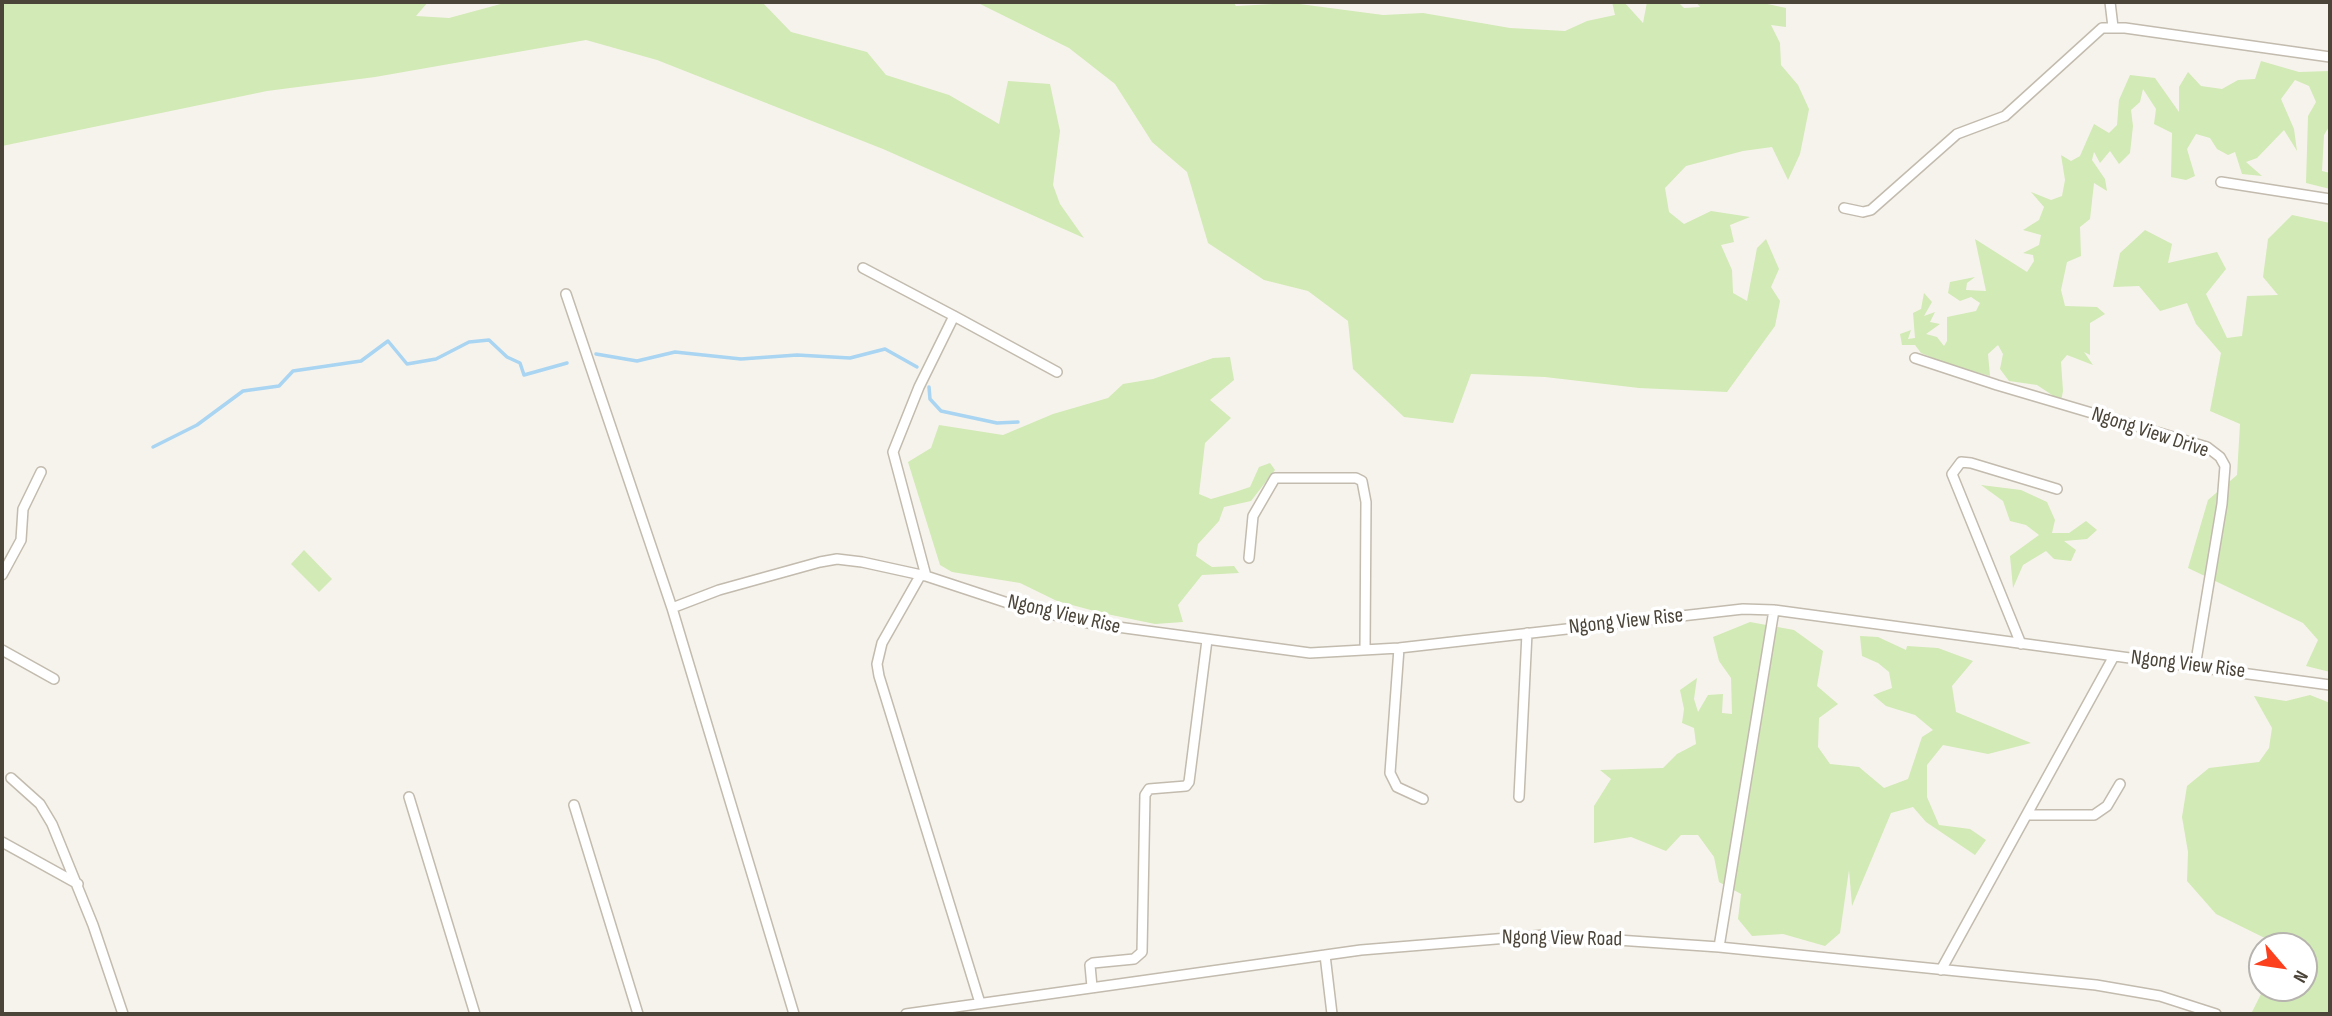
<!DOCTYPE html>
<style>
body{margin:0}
#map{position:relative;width:2332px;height:1016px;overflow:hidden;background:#f6f3ec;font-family:"Sofia Sans Condensed",sans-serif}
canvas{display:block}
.frame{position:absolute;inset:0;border:4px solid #4b4439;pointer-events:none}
.north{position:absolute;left:2248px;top:932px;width:70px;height:70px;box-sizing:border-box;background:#fff;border:2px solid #b7b4b0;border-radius:50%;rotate:119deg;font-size:19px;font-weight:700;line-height:28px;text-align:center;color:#4b4439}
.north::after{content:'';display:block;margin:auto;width:24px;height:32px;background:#fc3f1d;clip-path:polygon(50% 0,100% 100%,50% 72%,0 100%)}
</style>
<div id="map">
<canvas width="2332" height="1016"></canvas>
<div class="frame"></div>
<div class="north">N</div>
</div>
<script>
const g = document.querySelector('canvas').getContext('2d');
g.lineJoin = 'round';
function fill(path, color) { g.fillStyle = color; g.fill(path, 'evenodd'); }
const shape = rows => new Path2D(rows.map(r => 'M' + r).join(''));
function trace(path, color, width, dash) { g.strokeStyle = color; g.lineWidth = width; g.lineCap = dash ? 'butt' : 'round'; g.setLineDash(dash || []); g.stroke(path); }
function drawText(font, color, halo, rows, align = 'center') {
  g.font = font + ' "Sofia Sans Condensed",sans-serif'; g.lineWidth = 7; g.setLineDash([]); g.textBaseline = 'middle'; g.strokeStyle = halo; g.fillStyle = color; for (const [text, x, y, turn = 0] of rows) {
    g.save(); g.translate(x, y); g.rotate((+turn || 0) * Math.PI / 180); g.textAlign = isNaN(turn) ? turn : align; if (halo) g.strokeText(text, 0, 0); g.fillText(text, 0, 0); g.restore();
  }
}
const green = shape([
 [2,2,428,2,416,16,449,18,508,2,762,2,791,32,867,52,886,75,949,95,999,124,1008,81,1050,84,1060,131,1053,185,1060,204,1084,238,883,149,657,60,586,40,375,77,267,91,2,146],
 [976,2,1233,2,1236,6,1292,3,1383,15,1423,13,1510,28,1565,31,1587,21,1615,15,1612,2,1624,2,1643,23,1647,2,1678,2,1684,8,1700,7,1696,2,1758,2,1786,8,1786,27,1771,25,1780,43,1781,65,1798,85,1809,109,1800,154,1788,180,1772,147,1743,151,1686,166,1665,188,1669,212,1684,224,1711,211,1750,217,1730,225,1734,242,1721,245,1732,270,1733,293,1747,301,1757,248,1766,239,1779,269,1771,287,1780,301,1775,326,1727,392,1639,388,1545,377,1471,374,1453,423,1404,417,1353,369,1348,321,1308,291,1264,280,1208,243,1187,172,1152,142,1115,84,1069,48],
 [2261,61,2299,72,2330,71,2330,125,2324,135,2322,171,2330,173,2330,189,2306,183,2308,116,2316,102,2309,86,2295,80,2281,99,2294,129,2297,151,2284,130,2257,158,2246,162,2262,176,2242,174,2235,152,2228,155,2217,149,2210,138,2196,134,2187,149,2195,176,2186,180,2171,177,2172,133,2154,124,2156,109,2143,89,2140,102,2131,110,2133,126,2130,153,2119,164,2110,151,2100,163,2094,152,2092,160,2105,179,2107,191,2094,183,2090,219,2080,227,2081,256,2067,262,2061,290,2065,306,2097,307,2105,314,2090,323,2090,355,2084,352,2093,365,2067,355,2061,362,2063,391,2061,401,2037,385,2009,381,2000,369,2003,354,1998,345,1988,354,1990,376,1947,364,1921,353,1915,345,1902,345,1900,334,1911,330,1908,339,1915,338,1913,313,1921,309,1924,293,1932,302,1924,316,1935,312,1930,322,1940,324,1926,334,1937,337,1944,346,1947,341,1947,317,1976,311,1980,303,1971,297,1960,301,1948,293,1950,282,1975,277,1967,283,1966,290,1986,291,1975,239,2027,272,2034,261,2033,255,2023,253,2039,245,2041,235,2023,230,2039,220,2044,207,2031,192,2051,200,2062,196,2065,180,2061,155,2071,161,2080,156,2094,124,2109,133,2117,125,2119,100,2130,75,2155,78,2179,112,2179,87,2188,72,2201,86,2222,89,2238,80,2255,79],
 [2292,215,2330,223,2330,672,2306,666,2318,640,2303,623,2188,568,2208,500,2237,475,2240,424,2210,411,2221,353,2196,324,2187,303,2160,311,2139,286,2113,287,2120,253,2145,230,2172,244,2168,263,2217,252,2226,269,2206,294,2227,338,2242,336,2247,296,2278,295,2263,277,2268,239],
 [1230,357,1234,380,1210,400,1231,418,1205,443,1199,494,1211,499,1235,492,1250,487,1259,467,1270,463,1275,470,1251,501,1224,507,1219,521,1198,544,1196,556,1206,563,1212,567,1234,566,1239,573,1202,575,1178,605,1183,622,1155,624,1102,613,1057,601,1020,583,952,572,940,565,908,462,931,448,939,425,1003,435,1053,414,1108,398,1123,384,1153,379,1213,358],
 [1981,485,2021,490,2047,502,2055,520,2052,533,2069,533,2086,521,2097,530,2087,539,2064,541,2076,550,2071,561,2054,559,2046,551,2023,565,2013,588,2010,556,2039,535,2026,525,2010,521,2003,501],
 [304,550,332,579,319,592,291,564],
 [1750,622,1794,630,1823,651,1817,686,1838,704,1819,718,1818,747,1830,764,1859,767,1884,788,1908,779,1922,737,1933,730,1915,715,1886,706,1873,695,1892,688,1889,672,1878,663,1862,656,1860,636,1878,637,1906,650,1907,646,1938,648,1973,661,1952,686,1956,712,2031,743,1988,754,1943,745,1927,765,1927,797,1939,825,1970,829,1986,840,1975,855,1926,822,1913,807,1891,813,1852,906,1849,870,1840,933,1825,946,1783,934,1752,936,1738,919,1741,894,1719,882,1714,857,1698,835,1681,835,1666,851,1631,837,1594,843,1594,806,1611,779,1600,770,1663,768,1677,754,1696,744,1694,728,1682,723,1684,709,1680,690,1697,678,1694,699,1698,712,1708,695,1723,694,1722,713,1732,714,1731,678,1719,661,1713,637],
 [2310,695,2330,703,2330,1014,2251,1014,2264,988,2304,988,2304,946,2281,946,2216,914,2187,881,2188,852,2182,817,2187,786,2209,768,2259,762,2269,748,2272,728,2254,696,2286,701]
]);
const stream = shape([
 [596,354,637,361,675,352,741,359,797,355,850,358,885,349,917,367],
 [929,387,930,399,941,411,997,423,1018,422],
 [153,447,197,425,243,391,279,386,293,371,361,361,388,341,407,364,436,359,469,342,489,340,507,357,520,363,524,375,567,363]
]);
const street = shape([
 [2110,2,2113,27],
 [2221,182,2330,199],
 [1844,208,1863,212,1871,210,1957,134,2005,116,2102,28,2125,28,2330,57],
 [863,268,954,316],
 [566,294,672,608],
 [1915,358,1997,385,2207,447,2220,457,2225,466,2222,504,2195,667],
 [1249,558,1253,516,1275,478,1356,478,1362,481,1366,502,1365,650],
 [2,575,21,540,23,509,41,472],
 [920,576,882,643,877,664,879,676,980,1003],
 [926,576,893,452,919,387,954,316,1057,372],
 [2021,644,1952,474,1961,462,1971,463,2057,489],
 [1399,648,1390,773,1397,787,1423,799],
 [2,650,54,679],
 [11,778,40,804,52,824,93,925,123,1014],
 [409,797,475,1014],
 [1519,797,1527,633],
 [574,805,638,1014],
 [2027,815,2094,815,2107,806,2120,784],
 [2,842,78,884],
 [1719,947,1774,610],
 [1325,955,1332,1014],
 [1941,970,2114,656],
 [1092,987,1090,965,1093,963,1134,959,1142,952,1145,795,1149,789,1186,786,1189,782,1207,640],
 [794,1014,672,608,719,590,820,562,837,559,862,562,926,576,1020,607,1088,623,1310,653,1399,648,1743,609,1774,610,2330,685],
 [906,1014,1361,950,1545,935,1719,947,2096,985,2160,996,2216,1014]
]);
const streetNames = [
 ["Ngong View Drive",2150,433,18],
 ["Ngong View Rise",1064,615,13],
 ["Ngong View Rise",1626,622,-6],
 ["Ngong View Rise",2188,665,7],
 ["Ngong View Road",1562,939,1]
];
fill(green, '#d2eab5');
trace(stream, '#a9d4f2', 3.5);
trace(street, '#c2bbae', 12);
trace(street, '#fff', 9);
drawText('21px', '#4b4439', '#fff', streetNames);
</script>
